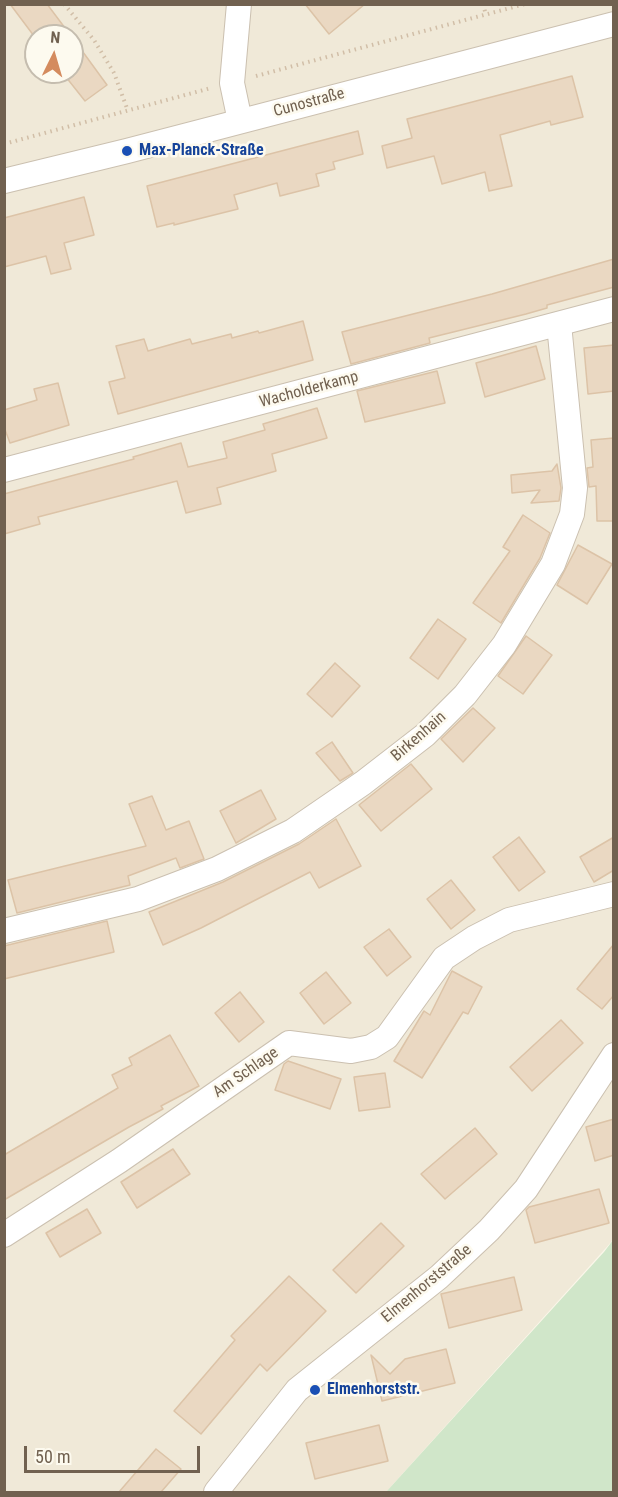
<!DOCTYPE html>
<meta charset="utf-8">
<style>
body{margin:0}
#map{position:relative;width:618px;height:1497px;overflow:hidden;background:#faf6e9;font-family:"Roboto Condensed",sans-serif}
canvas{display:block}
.frame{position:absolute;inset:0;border:6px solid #716150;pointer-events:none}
.north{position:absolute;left:24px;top:24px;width:60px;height:60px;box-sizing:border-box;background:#fdfaef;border:2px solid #c5bdaf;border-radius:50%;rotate:5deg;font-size:16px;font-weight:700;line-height:24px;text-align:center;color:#716150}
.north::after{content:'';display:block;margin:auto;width:21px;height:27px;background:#d48b5e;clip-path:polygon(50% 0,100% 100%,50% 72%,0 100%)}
.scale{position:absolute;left:24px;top:1446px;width:176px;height:27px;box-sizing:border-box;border:3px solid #716150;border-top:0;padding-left:8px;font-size:18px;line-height:21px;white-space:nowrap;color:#716150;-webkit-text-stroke:4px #fdfaef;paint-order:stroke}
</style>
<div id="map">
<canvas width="618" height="1497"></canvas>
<div class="frame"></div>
<div class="north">N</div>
<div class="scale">50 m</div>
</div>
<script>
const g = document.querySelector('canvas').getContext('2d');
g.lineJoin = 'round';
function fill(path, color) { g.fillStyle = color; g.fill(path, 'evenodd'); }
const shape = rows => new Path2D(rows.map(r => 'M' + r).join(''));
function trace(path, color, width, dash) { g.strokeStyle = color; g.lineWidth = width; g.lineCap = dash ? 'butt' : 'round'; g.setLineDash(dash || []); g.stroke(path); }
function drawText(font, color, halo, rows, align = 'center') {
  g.font = font + ' "Roboto Condensed",sans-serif'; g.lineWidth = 5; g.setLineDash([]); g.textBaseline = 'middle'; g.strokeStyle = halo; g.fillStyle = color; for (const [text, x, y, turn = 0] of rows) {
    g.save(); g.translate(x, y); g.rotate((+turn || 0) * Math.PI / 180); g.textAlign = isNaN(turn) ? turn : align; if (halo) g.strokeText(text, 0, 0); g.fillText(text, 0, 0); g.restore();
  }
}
const residential = shape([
 [5,5,613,5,613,1240,386,1492,5,1492],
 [36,36,72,36,72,72,36,72]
]);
const green = shape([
 [613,1240,613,1492,386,1492,604,1252]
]);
const building = shape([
 [10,4,47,4,71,36,34,36,10,4],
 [305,4,365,4,329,34,305,4],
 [72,37,107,85,85,101,62,72,72,72,72,37],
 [572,76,583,117,551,125,550,121,500,135,512,186,489,191,485,172,442,184,434,156,387,168,382,146,412,138,407,119,572,76],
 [358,131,363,154,333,162,335,169,316,174,319,186,280,196,277,183,234,195,238,209,174,225,174,223,157,227,147,186,358,131],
 [84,197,94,235,64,243,71,269,51,274,46,256,4,267,4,218,84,197],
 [614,259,614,287,547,305,547,308,526,314,429,338,430,343,351,364,342,332,492,294,614,259],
 [303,321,313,360,118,414,109,382,125,378,116,346,144,339,148,351,190,339,192,344,231,334,232,338,258,331,259,333,303,321],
 [614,345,614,391,588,394,584,348,614,345],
 [536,346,545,379,485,397,476,363,536,346],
 [437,371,445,403,365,422,357,391,437,371],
 [58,383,69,425,10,443,4,427,4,410,37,400,34,389,58,383],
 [317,408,327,438,272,454,276,471,217,488,221,504,186,513,177,481,38,517,40,524,4,534,4,494,134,459,133,457,181,443,188,467,227,458,223,442,265,430,263,424,317,408],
 [614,438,614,521,597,521,596,486,589,487,587,468,593,467,591,440,614,438],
 [557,464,561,488,559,501,531,503,540,490,512,493,511,475,552,471,557,464],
 [523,515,550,533,540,558,501,623,473,603,510,551,503,547,523,515],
 [578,545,612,564,587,604,557,585,578,545],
 [438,619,466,639,438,679,410,658,438,619],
 [526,636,552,655,523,694,498,676,526,636],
 [335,663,360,686,332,717,307,694,335,663],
 [473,708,495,728,463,762,441,739,473,708],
 [332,742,353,773,340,781,316,753,332,742],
 [411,764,432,789,381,831,359,805,411,764],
 [261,790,276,819,236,843,220,811,261,790],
 [152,796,166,830,189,821,204,859,180,868,176,858,128,876,130,885,17,913,8,880,146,846,129,804,152,796],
 [336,819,361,866,319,888,310,872,201,928,163,945,149,912,223,882,299,844,336,819],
 [519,837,545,872,519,891,493,857,519,837],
 [614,837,614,870,594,882,580,857,614,837],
 [451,880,475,910,451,929,427,899,451,880],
 [107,921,114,952,4,979,4,946,107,921],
 [389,929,411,957,387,976,364,947,389,929],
 [614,944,614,995,602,1009,577,989,614,944],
 [452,971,482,987,468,1014,463,1012,422,1078,394,1061,424,1011,430,1015,452,971],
 [326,972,351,1003,324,1024,300,993,326,972],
 [240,992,264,1022,239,1042,215,1013,240,992],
 [561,1020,583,1043,532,1091,510,1067,561,1020],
 [170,1035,199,1086,161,1106,163,1109,129,1127,4,1200,4,1155,118,1088,112,1075,132,1065,129,1058,170,1035],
 [288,1061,341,1079,330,1109,275,1090,284,1064,288,1061],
 [385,1073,390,1107,359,1111,354,1077,385,1073],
 [614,1119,614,1155,595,1161,586,1127,614,1119],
 [475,1128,497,1154,445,1199,421,1174,475,1128],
 [173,1149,190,1174,137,1208,121,1182,173,1149],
 [599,1189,609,1223,535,1243,526,1210,529,1207,599,1189],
 [87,1209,101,1233,60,1257,46,1233,87,1209],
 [381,1223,404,1246,356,1293,333,1270,381,1223],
 [289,1276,326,1311,267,1371,260,1364,201,1434,174,1411,235,1340,231,1336,289,1276],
 [514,1277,522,1310,449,1328,441,1294,514,1277],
 [446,1349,455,1383,382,1401,371,1355,390,1374,405,1359,446,1349],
 [379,1425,388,1461,315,1479,306,1443,379,1425],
 [156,1449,181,1469,161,1492,119,1492,156,1449]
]);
const path = shape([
 [64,4,94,40,114,73,128,111],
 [483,4,486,15],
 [256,76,525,4],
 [4,144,211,88]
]);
const street = shape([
 [239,4,232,83,240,121],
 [4,181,127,151,614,24],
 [4,470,614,309],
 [4,931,138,899,217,869,293,831,363,783,425,735,465,695,504,645,553,564,572,514,575,488,559,324],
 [4,1235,119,1161,289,1043,351,1051,371,1047,387,1037,444,958,474,938,509,920,614,894],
 [216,1492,297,1390,439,1277,489,1230,526,1189,614,1055]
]);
const markers = [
 [127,151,6,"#1a4fb4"],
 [315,1390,6,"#1a4fb4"]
];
const streetNames = [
 ["Cunostraße",309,103,-15],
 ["Wacholderkamp",309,390,-15],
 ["Birkenhain",419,737,-41],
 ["Am Schlage",246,1073,-35],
 ["Elmenhorststraße",427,1284,-40]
];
const transitNames = [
 ["Max-Planck-Straße",139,151],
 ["Elmenhorststr.",327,1390]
];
fill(residential, '#f0e9d8');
fill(green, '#d0e6c9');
fill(building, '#ead8c2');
trace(building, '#dcc3a7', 1.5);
trace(street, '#cbc0b0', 26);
trace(path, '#d1bea7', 4, [1.5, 4.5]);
trace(street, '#fff', 24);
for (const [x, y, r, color] of markers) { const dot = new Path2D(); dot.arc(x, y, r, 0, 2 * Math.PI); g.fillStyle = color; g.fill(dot); trace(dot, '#fdfaef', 2); }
drawText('16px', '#716150', '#fdfaef', streetNames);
drawText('bold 16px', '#164399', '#fdfaef', transitNames, 'left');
</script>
